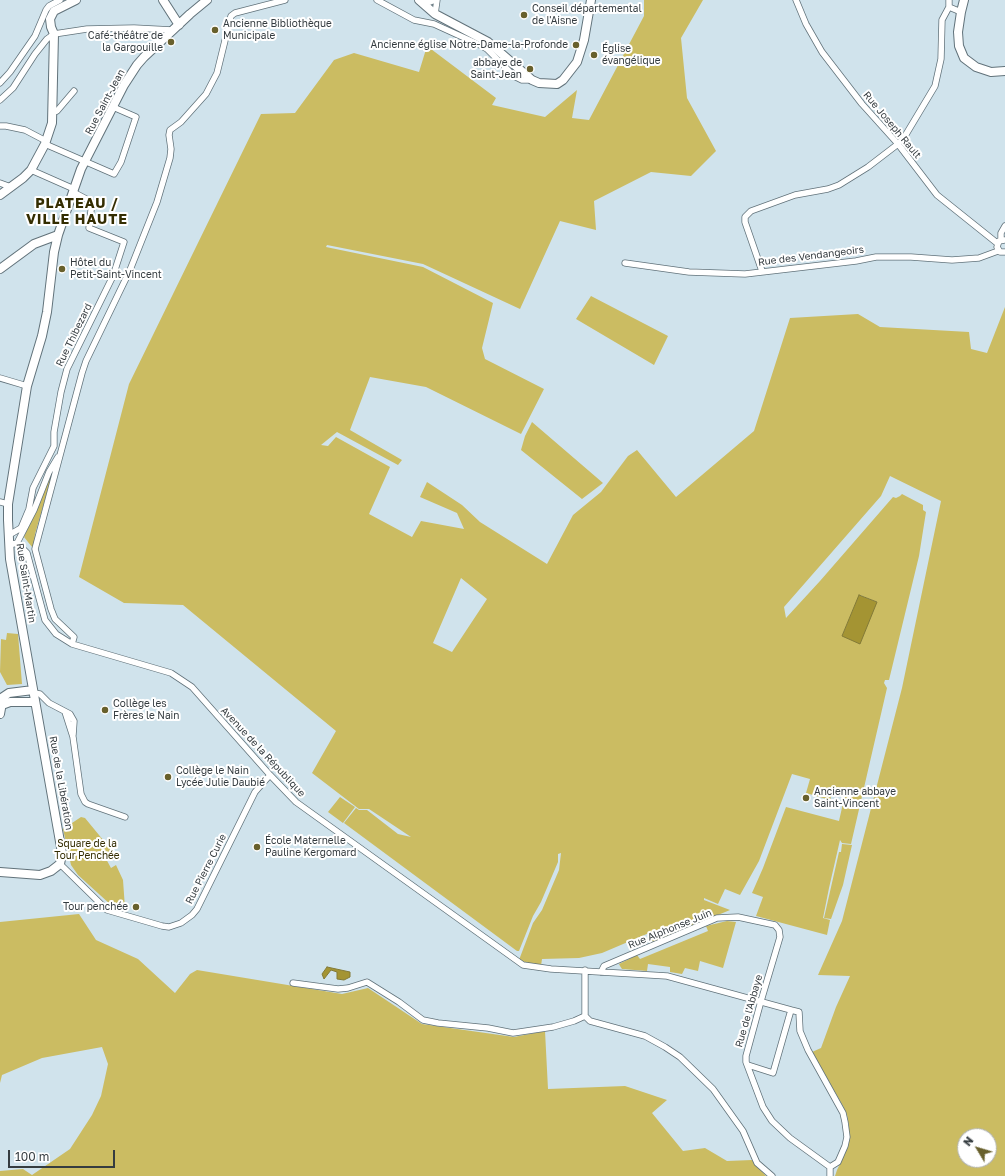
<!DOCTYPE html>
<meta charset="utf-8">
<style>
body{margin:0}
#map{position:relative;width:1005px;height:1176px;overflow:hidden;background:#d0e3ec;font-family:"Golos Text",sans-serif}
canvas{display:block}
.north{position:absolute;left:957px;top:1128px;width:40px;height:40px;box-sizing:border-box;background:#fff;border:1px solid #aeb1b3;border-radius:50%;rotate:308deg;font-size:11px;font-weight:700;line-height:16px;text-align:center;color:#353c40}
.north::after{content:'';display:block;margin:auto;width:14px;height:18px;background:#68602c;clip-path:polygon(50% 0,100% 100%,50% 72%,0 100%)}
.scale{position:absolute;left:8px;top:1150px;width:107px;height:18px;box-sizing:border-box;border:2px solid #353c40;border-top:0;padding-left:5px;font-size:12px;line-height:14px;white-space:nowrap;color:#353c40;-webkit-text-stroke:3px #fff;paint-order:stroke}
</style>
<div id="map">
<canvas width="1005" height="1176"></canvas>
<div class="north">N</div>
<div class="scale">100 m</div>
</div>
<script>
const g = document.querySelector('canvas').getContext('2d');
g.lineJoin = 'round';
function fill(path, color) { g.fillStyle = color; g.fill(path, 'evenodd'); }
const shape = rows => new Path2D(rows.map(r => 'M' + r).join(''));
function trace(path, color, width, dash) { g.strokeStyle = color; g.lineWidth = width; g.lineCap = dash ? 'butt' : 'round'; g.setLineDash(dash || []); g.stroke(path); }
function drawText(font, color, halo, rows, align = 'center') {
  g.font = font + ' "Golos Text",sans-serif'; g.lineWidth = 4; g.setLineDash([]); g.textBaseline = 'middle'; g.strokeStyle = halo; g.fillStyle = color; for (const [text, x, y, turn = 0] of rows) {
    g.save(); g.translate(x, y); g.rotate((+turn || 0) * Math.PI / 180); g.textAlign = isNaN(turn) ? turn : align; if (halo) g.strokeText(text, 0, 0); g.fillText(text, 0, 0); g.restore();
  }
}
const green = shape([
 [644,0,703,0,681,38,687,98,716,151,691,176,651,172,594,201,596,230,560,221,520,309,423,264,327,245,326,247,423,267,493,303,482,348,485,359,544,389,521,434,426,387,370,377,350,430,402,460,398,465,337,432,321,445,328,446,336,437,390,467,369,514,412,537,421,521,464,529,457,513,420,497,427,482,462,505,480,522,547,564,573,515,601,492,628,456,637,450,676,497,754,431,790,318,858,314,880,327,969,332,971,349,987,353,1005,307,1005,1176,835,1176,837,1170,848,1147,849,1127,847,1115,843,1106,812,1052,821,1048,836,1007,850,976,818,975,842,921,902,688,941,501,890,476,881,496,784,607,786,618,820,581,893,497,896,498,900,496,902,494,923,505,923,510,926,512,919,556,889,680,885,680,884,683,887,688,851,844,842,843,840,840,829,888,823,918,830,920,827,935,756,916,763,897,752,893,763,868,786,807,839,821,846,790,834,787,830,800,806,793,810,779,792,774,759,861,740,895,725,889,718,904,704,898,704,900,730,910,653,942,649,933,602,953,579,958,542,959,541,966,528,963,519,960,533,923,542,910,559,870,561,853,558,854,558,862,541,902,533,916,519,951,517,951,344,823,356,808,359,810,367,810,398,834,411,837,369,809,359,809,312,773,336,731,183,605,124,603,79,577,129,384,261,114,295,113,334,60,354,53,419,72,427,46,496,98,492,105,545,117,577,90,572,118,589,120,644,16],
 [461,578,487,599,452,652,433,643],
 [860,595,877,602,842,636],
 [965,1136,989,1136,989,1160,965,1160],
 [591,296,668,336,654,365,576,319],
 [532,422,603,483,582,499,521,450,525,436],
 [51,471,53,472,35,534,34,546,32,547,24,537],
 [7,633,18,634,22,684,7,685,0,672,1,639,6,640],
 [340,797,355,807,343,823,328,812],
 [81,817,85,818,113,852,114,854,105,857,111,868,116,865,123,880,125,908,119,909,111,905,78,875,71,865,63,829],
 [842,844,852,845,843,885,831,919,824,918,839,852,841,852],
 [79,914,96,940,138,959,175,993,190,974,197,970,342,994,368,988,422,1024,514,1037,545,1031,548,1089,625,1086,667,1100,652,1113,683,1151,705,1148,727,1161,752,1160,766,1176,0,1176,0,1171,23,1169,32,1175,70,1149,92,1115,101,1096,108,1064,102,1047,42,1058,2,1075,0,1083,0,922],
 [727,921,736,922,723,968,700,961,698,971,685,968,682,974,670,972,670,967,648,964,647,971,622,969,620,966,619,964,637,955,640,959,708,931,706,926]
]);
const water = shape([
 [859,595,877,602,860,644,842,636,859,595],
 [327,967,350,972,350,977,344,980,337,979,337,972,331,970,324,979,322,974,327,967]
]);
const street = shape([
 [377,0,414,20,434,24,480,45,487,49,514,76,522,80,532,80],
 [424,0,430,2,435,0],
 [796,0,806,24,822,52,862,104,898,144,937,195,997,243],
 [949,7,961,12],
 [435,14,437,0],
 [0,83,10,72,35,36,46,10,49,6,60,0],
 [0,100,13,88,35,54,47,39,54,34,87,29,134,28,172,30],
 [53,112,57,111,74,91],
 [0,126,6,126,25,130,46,141],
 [45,144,114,174,121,162,136,117,113,107],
 [31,170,74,189],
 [0,183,11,187],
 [1001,240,1001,233,1005,226],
 [1005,240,999,241,997,247,1000,252,1005,252],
 [625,263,689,272,745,274,856,261,876,257,911,257,952,260,979,258,998,251],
 [762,271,745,222,745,217,751,211,795,195,828,189,839,185,868,167,898,144,905,136,935,86,941,59,942,20,949,7,949,0],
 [0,378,27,386],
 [0,502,8,504],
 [9,535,21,528,29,509,33,488,54,446,54,432,61,392,67,369,113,276,124,242,89,228,92,202,73,192],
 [17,543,34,510,49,472,58,457],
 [9,545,17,543,27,553,45,620,56,634,72,644,171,673,192,687,270,775,296,802,523,965,551,969,667,976,791,1010],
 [72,644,74,637,55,619,51,609,35,549,82,373,86,361,130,270,157,202,170,158,171,149,169,135,170,130,181,122,206,94,217,73,231,16,235,13,285,0],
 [34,693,40,694,49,703,70,714,74,721,73,735],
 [65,712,73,737,81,794,85,802,88,804,125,817],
 [60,864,107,910,162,926,169,927,181,923,192,915,197,909,255,792,270,775],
 [585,970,585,1016,590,1021,645,1036,665,1047,680,1057,713,1089,743,1131,757,1163,772,1176],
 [601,972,604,966,717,918,738,917,775,925,779,930,780,937,761,1001,746,1056,746,1062,763,1107,772,1121,790,1138,830,1167],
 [293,983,338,989,348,988,367,982,399,1002,423,1020,438,1023,488,1028,513,1033,553,1027,574,1021,585,1016],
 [748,1065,773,1073,791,1010,799,1012,800,1031,808,1050,843,1113,845,1122,847,1137,845,1146,838,1162,830,1167],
 [830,1167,830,1176]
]);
const secondary = shape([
 [163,0,179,25],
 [419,0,435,14,488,42,532,80,539,83,557,84,563,80,577,62,584,40,591,0],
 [964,0,961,12,958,32,959,46,964,58,976,67,991,72,1005,71],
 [0,195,23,178,31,170,45,144,52,123,54,34,51,27,50,19,54,11,76,0],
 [0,269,34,244,58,235],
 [2,705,10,702,35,702],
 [0,714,3,697,9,693,33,690],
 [0,872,40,875,51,871,60,864,62,853,10,559,8,520,8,504,27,386,42,336,47,312,54,252,58,235,81,169,124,85,137,65,144,57,190,14,207,0]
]);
const markers = [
 [524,15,4,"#68602c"],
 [215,30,4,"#68602c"],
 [171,42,4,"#68602c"],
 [576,45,4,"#68602c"],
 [594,55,4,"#68602c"],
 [530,69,4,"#68602c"],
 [62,269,4,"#68602c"],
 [105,710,4,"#68602c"],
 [168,777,4,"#68602c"],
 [806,798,4,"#68602c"],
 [257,847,4,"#68602c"],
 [136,907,4,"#68602c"]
];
const poiNames = [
 ["Conseil départemental",532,9],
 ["de l'Aisne",532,21],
 ["Ancienne Bibliothèque",223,24],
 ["Municipale",223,36],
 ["Café-théâtre de",163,36,"right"],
 ["la Gargouille",163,48,"right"],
 ["Ancienne église Notre-Dame-la-Profonde",568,45,"right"],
 ["Église",602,49],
 ["évangélique",602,61],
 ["abbaye de",522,63,"right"],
 ["Saint-Jean",522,75,"right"],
 ["Hôtel du",70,263],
 ["Petit-Saint-Vincent",70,275],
 ["Collège les",113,704],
 ["Frères le Nain",113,716],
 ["Collège le Nain",176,771],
 ["Lycée Julie Daubié",176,783],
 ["Ancienne abbaye",814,792],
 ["Saint-Vincent",814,804],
 ["École Maternelle",265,841],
 ["Pauline Kergomard",265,853],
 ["Tour penchée",128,907,"right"]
];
const streetNames = [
 ["Rue Saint-Jean",105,102,-62],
 ["Rue Joseph Rault",892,125,50],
 ["Rue des Vendangeoirs",811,256,-7],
 ["Rue Thibezard",74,335,-64],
 ["Rue Saint-Martin",26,583,81],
 ["Avenue de la République",263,752,47],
 ["Rue de la Libération",61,783,80],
 ["Rue Pierre Curie",206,869,-63],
 ["Rue Alphonse Juin",670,929,-22],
 ["Rue de l'Abbaye",749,1011,-74]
];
const parkNames = [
 ["Square de la",87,844],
 ["Tour Penchée",87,856]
];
const districtNames = [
 ["PLATEAU /",77,204],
 ["VILLE HAUTE",77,220]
];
fill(green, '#cbbc62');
fill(water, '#a49433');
trace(water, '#837a37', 1);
trace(street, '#61727a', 7);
trace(secondary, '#61727a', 10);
trace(street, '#fff', 5.5);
trace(secondary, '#fff', 8);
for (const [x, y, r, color] of markers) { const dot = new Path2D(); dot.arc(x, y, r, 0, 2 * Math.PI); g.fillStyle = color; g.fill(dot); trace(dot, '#fff', 1.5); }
drawText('10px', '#353c40', '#fff', poiNames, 'left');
drawText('10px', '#353c40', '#fff', streetNames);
drawText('10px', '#342d03', '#fff', parkNames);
g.letterSpacing = '1px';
drawText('bold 14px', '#342d01', '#fff', districtNames);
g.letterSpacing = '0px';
</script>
